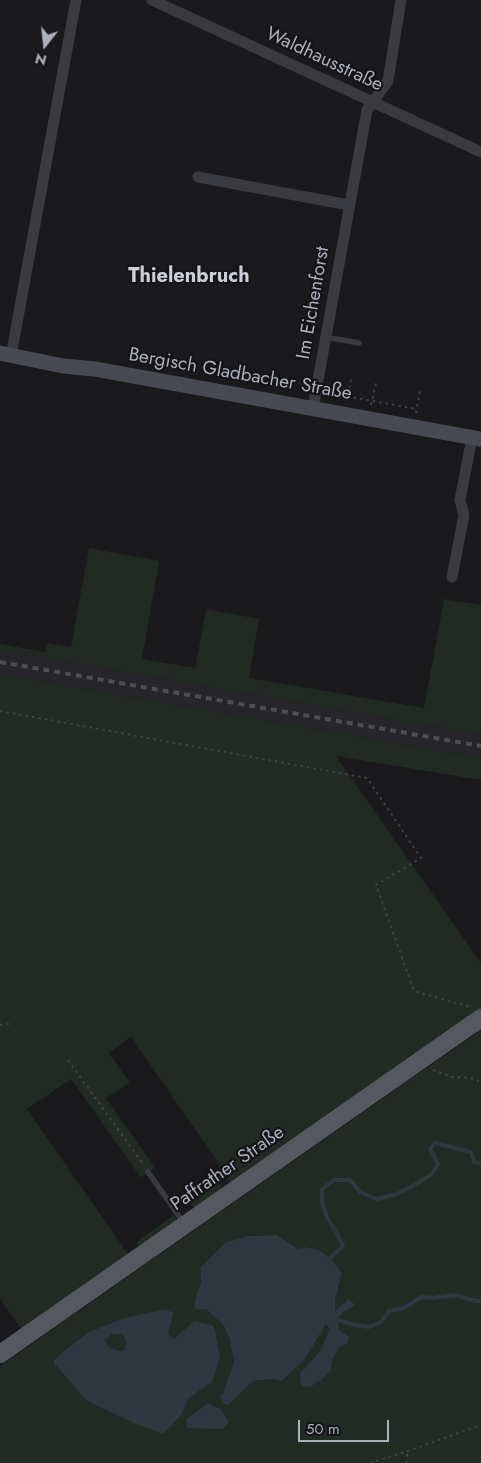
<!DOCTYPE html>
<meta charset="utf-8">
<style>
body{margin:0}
#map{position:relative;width:481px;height:1463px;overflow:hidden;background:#1a191c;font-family:Jost,sans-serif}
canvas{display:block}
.north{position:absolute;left:20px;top:20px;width:50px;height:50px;-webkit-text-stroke:4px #151417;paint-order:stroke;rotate:196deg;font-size:14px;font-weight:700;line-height:20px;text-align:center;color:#acb0bc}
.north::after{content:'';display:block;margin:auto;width:18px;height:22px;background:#acb0bc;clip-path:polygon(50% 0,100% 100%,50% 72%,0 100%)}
.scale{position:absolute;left:298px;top:1420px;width:91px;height:22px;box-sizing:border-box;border:2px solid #acb0bc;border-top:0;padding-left:6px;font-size:15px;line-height:18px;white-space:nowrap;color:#acb0bc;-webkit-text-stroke:4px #151417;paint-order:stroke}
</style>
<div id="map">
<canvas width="481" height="1463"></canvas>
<div class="north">N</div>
<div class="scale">50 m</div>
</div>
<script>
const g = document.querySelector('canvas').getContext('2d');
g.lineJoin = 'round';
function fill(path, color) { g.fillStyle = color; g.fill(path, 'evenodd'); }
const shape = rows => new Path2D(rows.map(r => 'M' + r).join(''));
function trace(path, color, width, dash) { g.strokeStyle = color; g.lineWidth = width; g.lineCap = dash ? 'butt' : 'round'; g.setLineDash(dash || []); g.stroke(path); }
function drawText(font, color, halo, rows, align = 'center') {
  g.font = font + ' Jost,sans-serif'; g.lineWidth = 4.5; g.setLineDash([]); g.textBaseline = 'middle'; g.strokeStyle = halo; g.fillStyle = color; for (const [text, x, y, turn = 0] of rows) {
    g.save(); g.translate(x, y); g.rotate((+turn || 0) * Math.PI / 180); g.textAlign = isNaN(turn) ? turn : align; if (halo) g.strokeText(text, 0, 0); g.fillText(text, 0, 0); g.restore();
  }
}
const built = shape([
 [0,650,481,735,481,758,0,674]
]);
const green = shape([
 [89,548,159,561,142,659,195,668,206,609,259,619,249,678,424,708,444,599,481,605,481,735,0,650,0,644,45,652,48,643,71,647],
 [0,674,481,758,481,780,336,756,481,963,481,1011,234,1183,226,1179,228,1177,131,1037,109,1053,130,1083,106,1098,155,1167,141,1178,71,1079,27,1109,130,1257,23,1331,0,1299],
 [481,1030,481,1463,0,1463,0,1366],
 [277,1235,298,1249,304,1247,342,1273,335,1300,335,1312,343,1312,337,1320,340,1331,347,1343,339,1348,332,1361,331,1371,300,1373,321,1350,329,1329,326,1324,320,1333,273,1379,253,1381,227,1405,220,1397,223,1392,234,1362,229,1337,223,1325,195,1300,201,1282,201,1265,226,1242,248,1236],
 [174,1312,168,1334,174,1339,212,1382,189,1398,181,1415,53,1363,64,1351,87,1333],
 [221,1182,224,1190,196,1210,190,1203],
 [175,1214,176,1220,174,1226,141,1249,136,1242],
 [112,1334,122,1334,127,1342,123,1351,109,1348,105,1340]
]);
const water = shape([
 [277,1235,298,1249,304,1247,319,1250,330,1258,342,1273,335,1300,335,1311,349,1299,355,1305,343,1312,337,1320,340,1331,349,1337,348,1343,339,1348,332,1361,331,1371,321,1380,310,1387,301,1386,300,1373,321,1350,329,1329,326,1324,304,1360,282,1381,273,1379,253,1381,228,1405,224,1404,220,1397,223,1392,234,1362,229,1337,223,1325,206,1309,200,1310,195,1308,195,1300,201,1282,201,1266,226,1242,248,1236],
 [162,1310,174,1312,168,1334,174,1339,194,1321,214,1326,220,1357,212,1382,189,1398,181,1415,163,1434,136,1424,87,1401,53,1362,64,1351,87,1333,124,1318],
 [112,1334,122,1334,127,1342,123,1351,109,1348,105,1340],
 [208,1403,220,1409,229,1422,223,1429,187,1428,187,1419]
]);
const stream = shape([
 [330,1258,343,1246,335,1230,328,1219,322,1203,322,1189,334,1180,350,1180,360,1192,377,1199,397,1194,416,1184,432,1174,438,1164,430,1149,435,1143,471,1152,474,1162,481,1163],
 [337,1320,355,1325,369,1327,381,1322,389,1311,404,1308,421,1297,433,1298,455,1295,476,1301,481,1301]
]);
const path = shape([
 [328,393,417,409],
 [347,401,351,379],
 [371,405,376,383],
 [416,413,420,391],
 [0,711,367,778,421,858,376,885,414,991,470,1007],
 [0,1025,9,1024],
 [68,1060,143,1164],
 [433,1070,452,1077,471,1078,481,1082],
 [370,1463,408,1451,481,1425],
 [406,1463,408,1451]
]);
const service = shape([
 [325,337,359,343],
 [148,1172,184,1223]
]);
const minor = shape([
 [152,0,481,152],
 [198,177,349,205],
 [11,356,76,0],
 [313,408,367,110,388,81,401,0],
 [452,577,464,515,460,500,472,438]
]);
const secondary = shape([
 [0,353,63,366,95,369,481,439]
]);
const primary = shape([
 [0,1354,481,1018]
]);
const rail = shape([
 [0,662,481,746]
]);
const streetNames = [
 ["Waldhausstraße",324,60,25],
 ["Im Eichenforst",314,303,-80],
 ["Bergisch Gladbacher Straße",240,375,10],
 ["Paffrather Straße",228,1169,-35]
];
const neighbourhoodNames = [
 ["Thielenbruch",189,277]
];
fill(built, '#262529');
fill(green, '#212a23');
fill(water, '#2e3841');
trace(stream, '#2e3841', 4);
trace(path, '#404248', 2, [2.5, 4]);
trace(service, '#3a3b41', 5.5);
trace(minor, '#3a3b41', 11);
trace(secondary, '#484a51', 15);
trace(primary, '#565860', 18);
trace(rail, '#4d4f56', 4, [6, 5]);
drawText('19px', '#acb0bc', '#151417', streetNames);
drawText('bold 20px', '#cdcfd8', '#151417', neighbourhoodNames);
</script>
